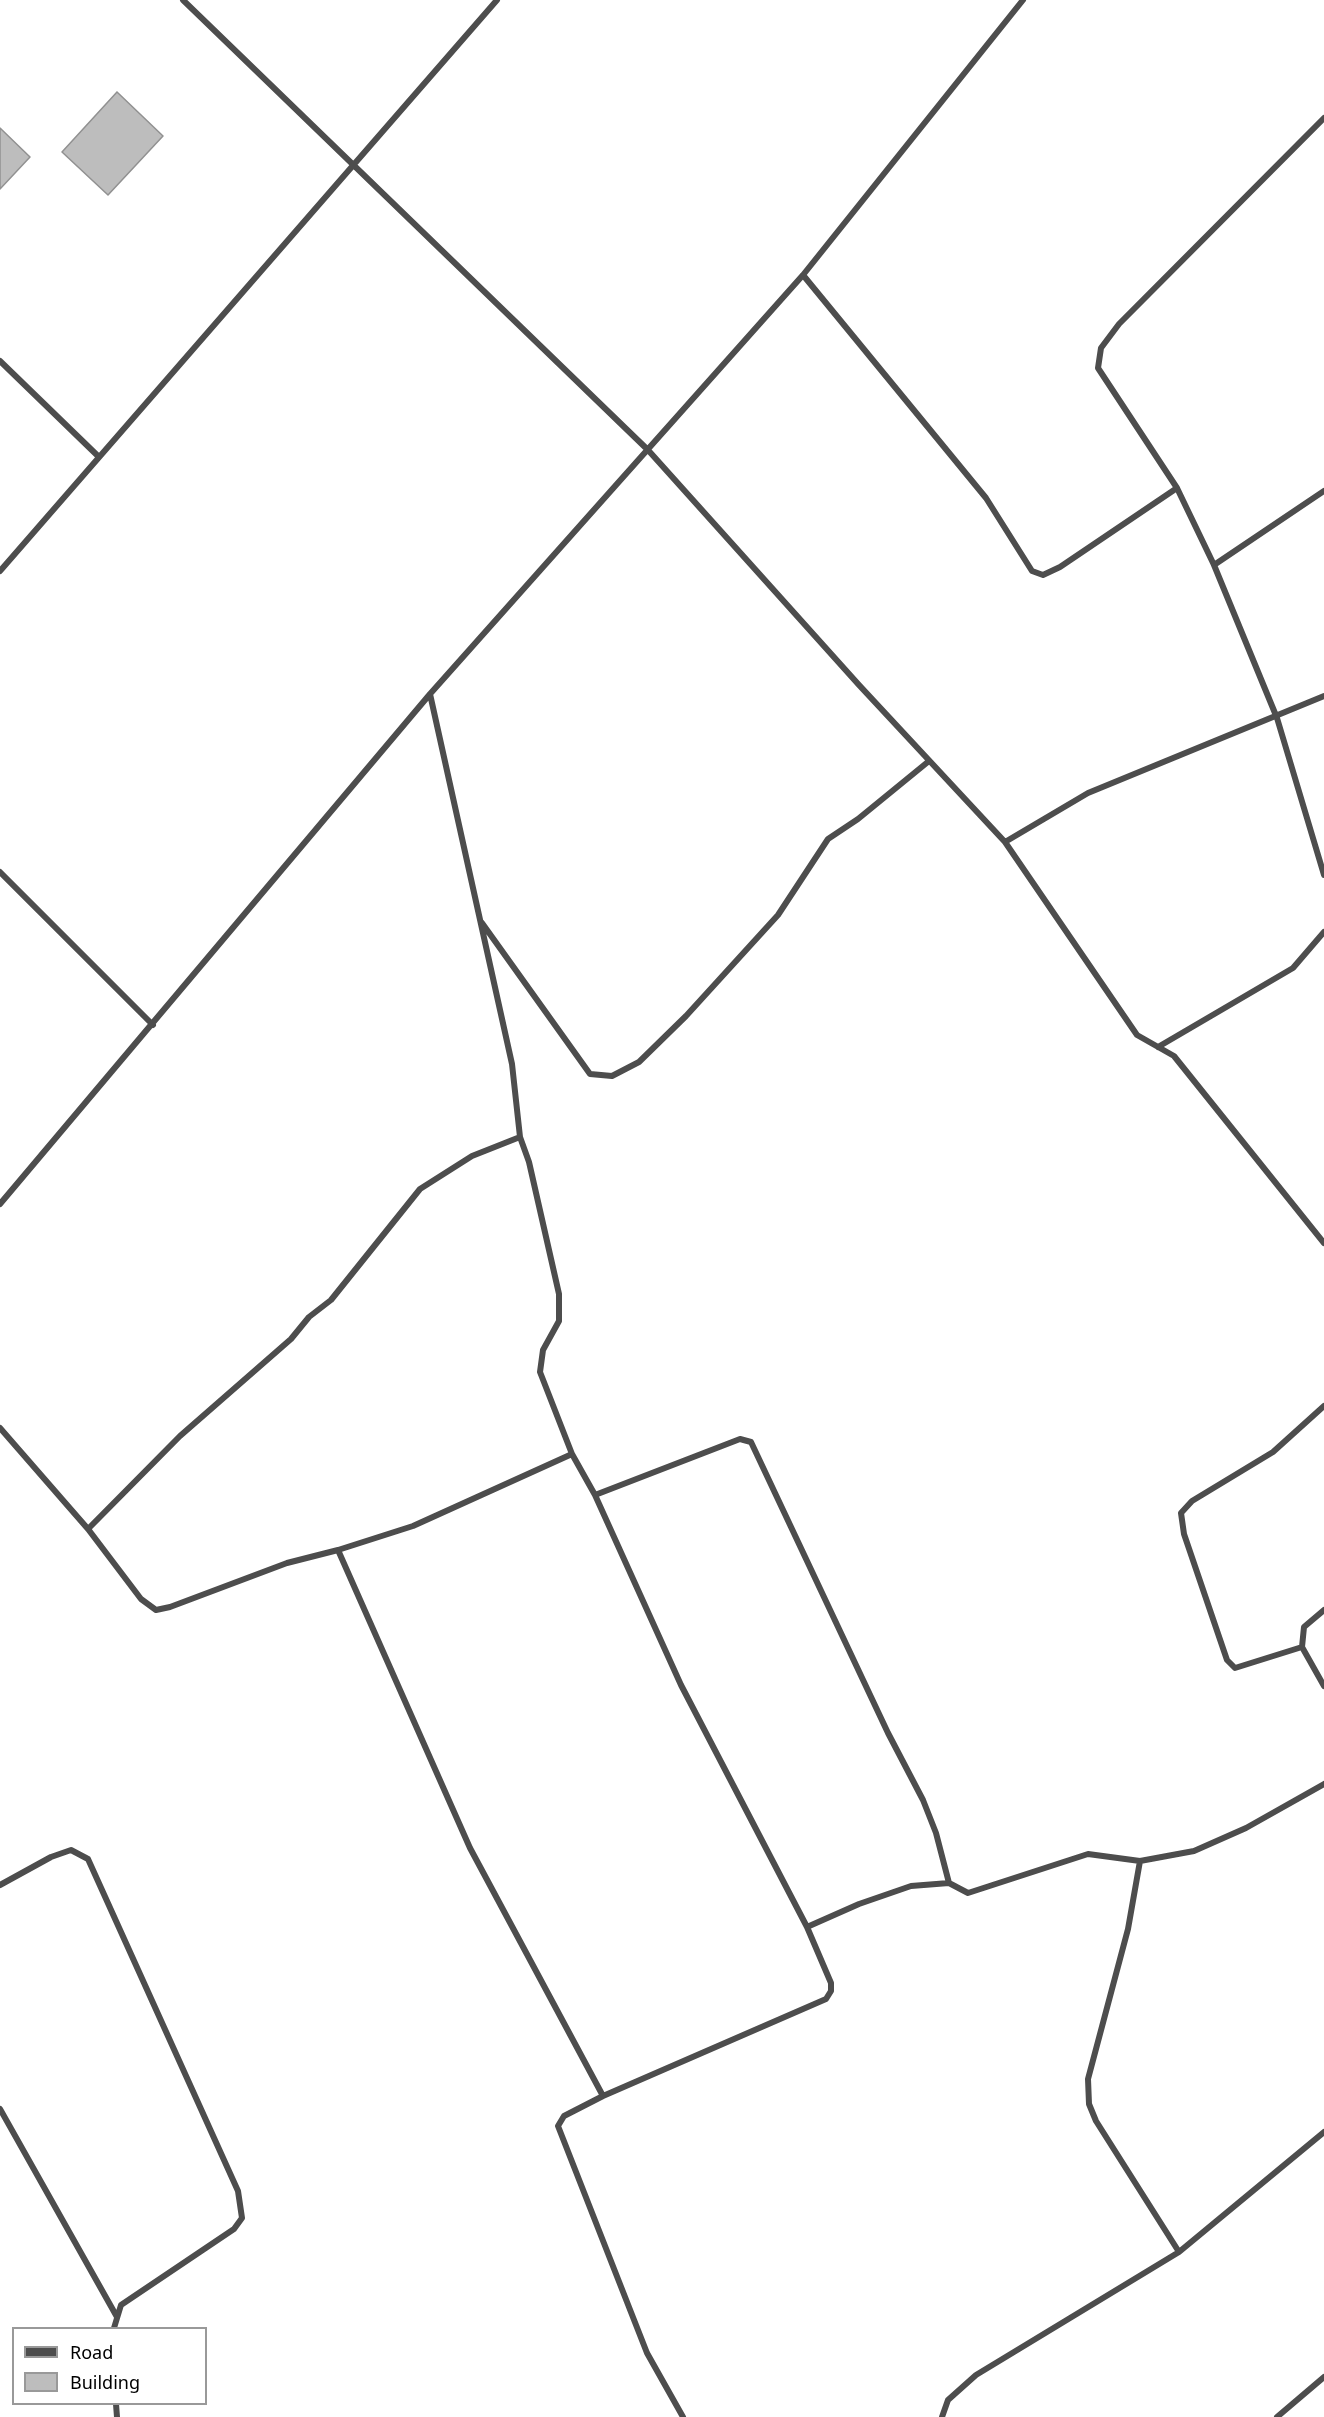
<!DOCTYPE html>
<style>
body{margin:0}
#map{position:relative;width:1324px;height:2417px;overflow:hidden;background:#fff;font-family:"Noto Sans",sans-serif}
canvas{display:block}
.legend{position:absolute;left:12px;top:2327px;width:195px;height:78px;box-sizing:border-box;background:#fff;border:2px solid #999;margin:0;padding:8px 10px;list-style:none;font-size:18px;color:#000}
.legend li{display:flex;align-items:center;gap:12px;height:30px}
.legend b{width:30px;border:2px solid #999}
</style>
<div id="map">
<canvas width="1324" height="2417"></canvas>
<ul class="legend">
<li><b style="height:8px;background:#4d4d4d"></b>Road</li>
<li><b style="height:16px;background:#bdbdbd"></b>Building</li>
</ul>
</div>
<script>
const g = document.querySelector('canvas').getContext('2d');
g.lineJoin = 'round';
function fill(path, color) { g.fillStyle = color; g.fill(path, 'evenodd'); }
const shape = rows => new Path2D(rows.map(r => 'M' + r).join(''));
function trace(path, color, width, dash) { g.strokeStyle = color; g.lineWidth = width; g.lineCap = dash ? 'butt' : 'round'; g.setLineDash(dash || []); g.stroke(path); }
const building = shape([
 [117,92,163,136,108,195,62,152,117,92],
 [0,128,30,157,0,189,0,128]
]);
const minor = shape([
 [183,0,648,450,859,685,1005,842,1137,1035,1174,1056,1324,1243],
 [1324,118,1119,324,1101,348,1098,368,1177,488,1214,565,1277,718,1324,875],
 [803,275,986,498,1032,571,1043,575,1060,567,1177,488],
 [0,361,99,457],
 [1214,565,1324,491],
 [0,571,497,0],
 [430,694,512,1064,520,1137,529,1162,559,1294,559,1321,543,1350,540,1372,572,1454,413,1526,338,1550,470,1848,603,2096,564,2116,558,2126,647,2353,683,2417],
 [1005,842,1088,793,1324,696],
 [0,872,153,1025],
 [482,923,590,1074,612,1076,639,1062,686,1016,778,915,828,839,858,819,929,761],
 [1158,1047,1293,968,1324,932],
 [0,1204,430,694,803,275,1023,0],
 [0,1428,88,1529,141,1599,156,1610,170,1607,287,1563,338,1550],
 [572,1454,595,1495,681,1685,807,1927,831,1983,831,1991,826,1999,603,2096],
 [595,1495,740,1439,751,1442,888,1733,923,1800,936,1833,949,1883],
 [88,1529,180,1436,291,1339,309,1317,331,1300,420,1189,472,1156,520,1137],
 [1324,1610,1304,1627,1302,1647,1324,1686],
 [1302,1647,1235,1668,1227,1660,1184,1534,1181,1513,1192,1501,1273,1452,1324,1406],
 [1140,1861,1128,1929,1088,2079,1089,2104,1096,2121,1179,2252],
 [0,1885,51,1857,71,1850,88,1859,238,2191,242,2218,234,2229,121,2305,114,2328],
 [807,1927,859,1904,911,1886,949,1883,968,1893,1088,1854,1140,1861,1194,1851,1246,1828,1324,1784],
 [0,2109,117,2317],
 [116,2404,117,2417],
 [942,2417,948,2400,976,2375,1179,2252,1324,2132],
 [1277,2417,1324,2377]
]);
fill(building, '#bdbdbd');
trace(building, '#919191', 1.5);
trace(minor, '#4d4d4d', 6);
</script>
